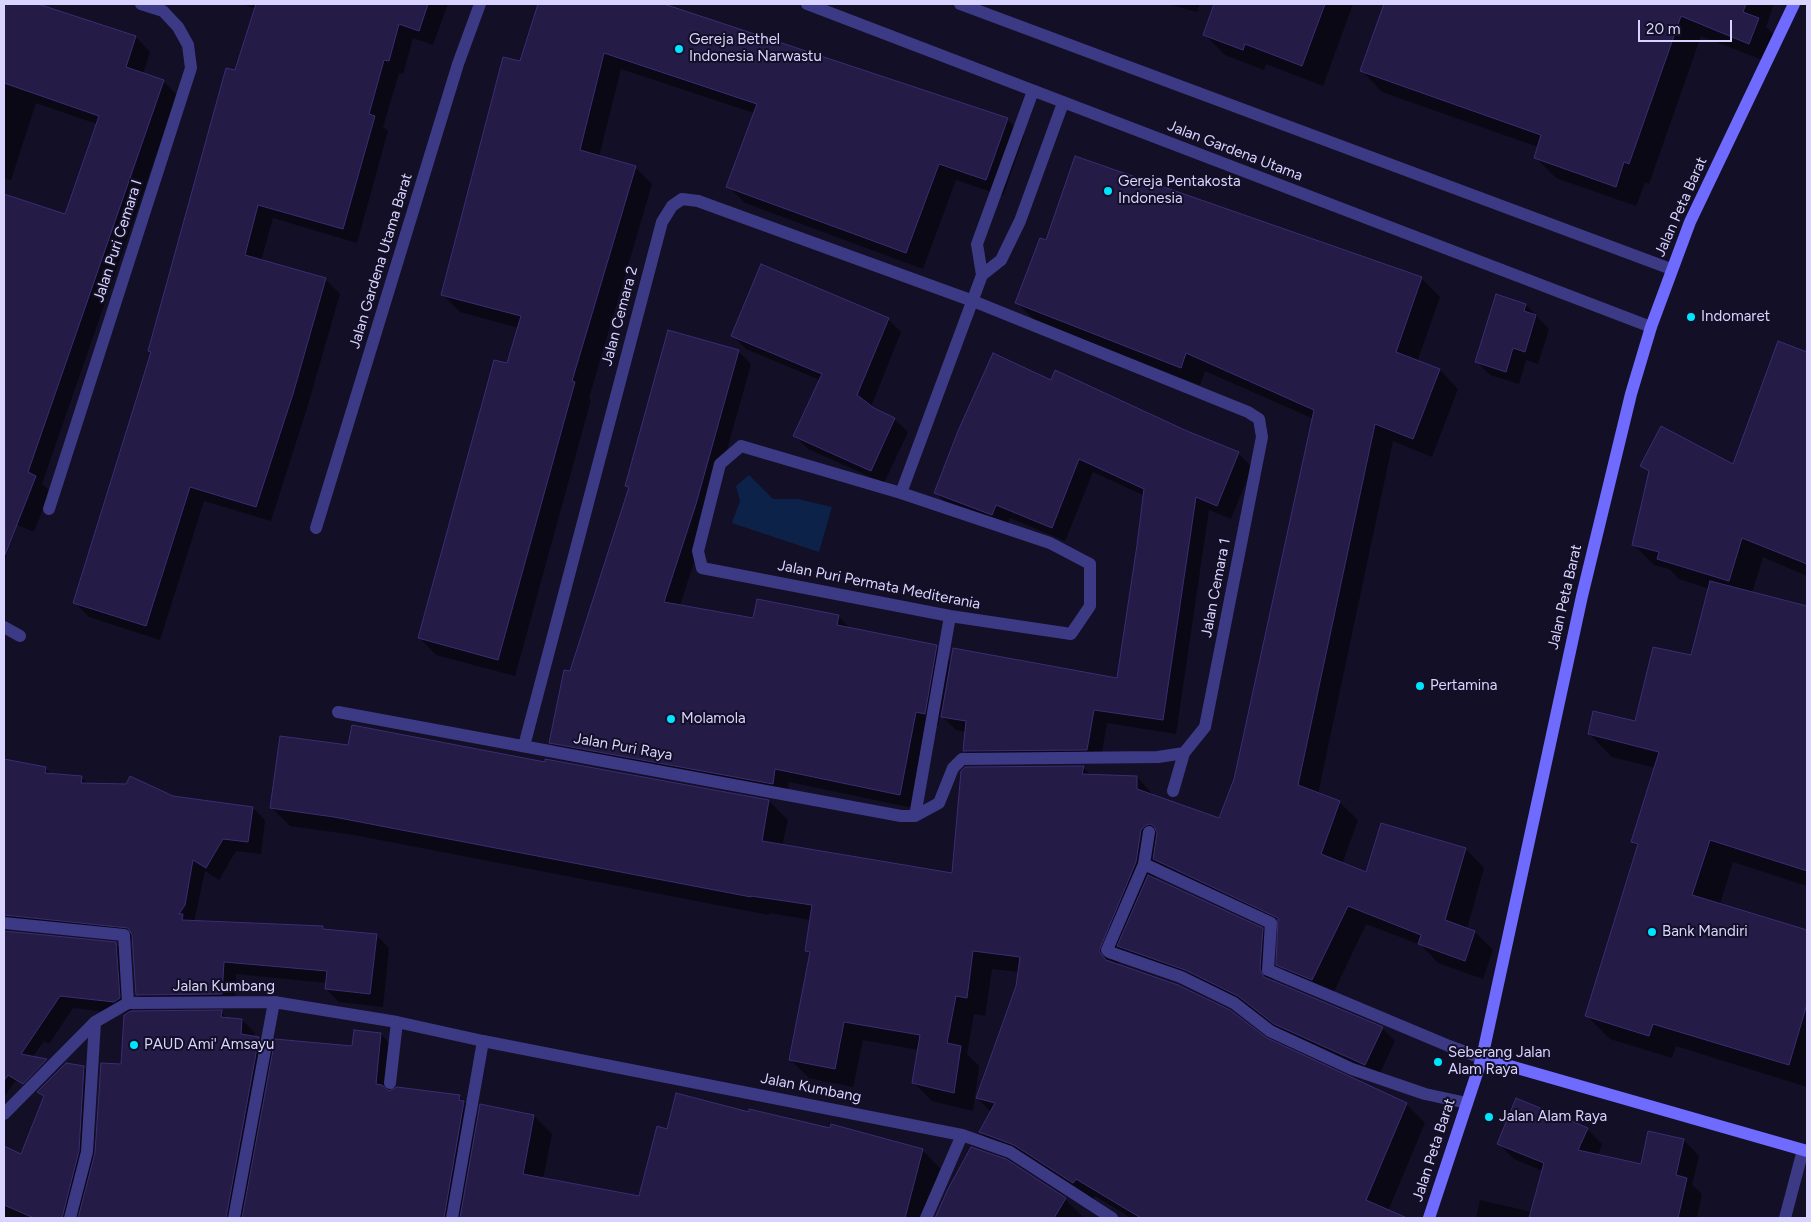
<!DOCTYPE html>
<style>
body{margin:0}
#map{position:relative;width:1811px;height:1222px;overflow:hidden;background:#130f26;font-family:Figtree,sans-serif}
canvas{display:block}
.frame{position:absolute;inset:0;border:5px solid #d9d4ff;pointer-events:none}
.scale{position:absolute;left:1638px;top:20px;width:94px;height:22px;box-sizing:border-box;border:2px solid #d9d4ff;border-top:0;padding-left:6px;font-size:15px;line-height:18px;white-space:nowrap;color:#d9d4ff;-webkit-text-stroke:4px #130f26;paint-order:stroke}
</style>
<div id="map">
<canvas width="1811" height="1222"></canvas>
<div class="frame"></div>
<div class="scale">20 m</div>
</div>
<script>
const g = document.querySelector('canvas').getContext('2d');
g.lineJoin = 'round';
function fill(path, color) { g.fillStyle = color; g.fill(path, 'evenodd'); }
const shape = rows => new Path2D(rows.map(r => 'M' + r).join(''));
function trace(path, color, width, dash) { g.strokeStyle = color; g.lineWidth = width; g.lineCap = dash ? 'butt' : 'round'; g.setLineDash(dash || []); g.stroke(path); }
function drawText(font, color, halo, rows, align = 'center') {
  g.font = font + ' Figtree,sans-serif'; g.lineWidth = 4; g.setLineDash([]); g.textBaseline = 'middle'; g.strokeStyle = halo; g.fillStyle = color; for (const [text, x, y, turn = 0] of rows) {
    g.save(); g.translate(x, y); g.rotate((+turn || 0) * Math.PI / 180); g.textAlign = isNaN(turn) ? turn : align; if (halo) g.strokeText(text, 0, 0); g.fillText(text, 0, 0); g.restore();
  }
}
const water = shape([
 [749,475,773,499,798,499,832,507,819,552,732,523,740,501,736,486]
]);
const shadow = shape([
 [4,4,34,4,136,37,150,52,143,74,163,81,177,95,42,484,50,491,34,532,17,525,4,562,4,195,66,216,97,124,36,103,11,180,4,178],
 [243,4,448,4,433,45,413,38,403,74,399,73,383,127,388,131,357,243,273,218,261,261,325,279,340,294,307,408,271,521,204,501,160,640,89,617,74,602,152,353,150,351,255,9],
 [539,4,660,4,1007,119,1024,136,1003,196,956,180,923,269,745,203,728,186,754,113,621,69,599,157,635,167,652,184,589,398,591,400,515,676,436,655,420,638,519,328,460,312,443,295],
 [1168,4,1200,4,1197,12],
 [1215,4,1353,4,1323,86,1266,64,1264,70,1225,55,1204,34],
 [1385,4,1774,4,1766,27,1779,40,1770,63,1701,36,1649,184,1645,182,1636,206,1556,178,1535,157,1538,147,1382,92,1362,71],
 [1047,242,1421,278,1440,297,1417,362,1440,370,1458,389,1432,457,1393,441,1318,794,1339,802,1358,820,1342,864,1367,874,1382,824,1466,849,1484,868,1467,929,1475,932,1493,950,1483,979,1438,963,1421,945,1366,924,1331,998,1297,983,1278,964,1280,927,1173,878,1157,862,1155,879,1262,929,1275,942,1273,982,1382,1028,1395,1041,1378,1077,1289,1037,1252,1009,1199,982,1124,951,1118,965,1266,1039,1406,1104,1425,1123,1388,1211,1404,1218,1131,1218,1095,1196,1092,1201,999,1151,980,1132,991,1112,977,1098,1018,987,1019,972,992,969,985,1016,974,1014,967,1054,979,1066,973,1111,932,1101,913,1082,919,1050,863,1040,853,1087,809,1078,790,1059,811,955,806,951,811,920,769,913,769,915,354,835,290,826,272,808,349,747,546,763,546,760,769,801,788,820,782,846,953,874,1083,767,1092,776,1137,777,1155,797,1219,820,1235,779,1314,419,1205,371,1200,385,1035,321,1016,302],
 [1526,305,1549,329,1538,364,1526,360,1519,384,1490,375,1477,362],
 [888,319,901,332,871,407,894,419,908,432,884,483,808,449,795,436,820,380,746,349,733,336],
 [1779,343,1807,353,1807,576,1763,557,1752,593,1807,608,1807,886,1733,862,1720,904,1807,931,1807,1087,1676,1046,1672,1058,1610,1039,1587,1016,1639,848,1632,841,1656,768,1612,757,1589,734,1636,723,1692,657,1710,589,1679,579,1669,569,1654,565,1633,544,1650,474,1642,466,1734,466],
 [738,351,751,364,708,518,680,606,754,619,838,616,852,630,936,646,952,662,1118,679,1145,496,1093,472,1065,541,1010,518,1006,528,949,506,935,492,1051,381,1238,453,1252,467,1231,519,1209,510,1176,734,1107,723,1100,763,978,764,964,750,966,732,956,730,940,714,938,726,929,725,913,808,789,782,786,797,563,756,550,742,630,489,626,486],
 [4,760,45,768,52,775,81,777,88,784,253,808,265,820,261,854,236,851,219,880,205,871,194,922,323,927,326,931,376,935,389,948,383,1007,339,1002,326,989,327,983,236,974,235,1007,150,1007,137,994,134,940,13,928,10,933,116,944,129,956,132,1012,221,1012,228,1019,242,1020,255,1033,254,1037,259,1038,274,1053,353,1047,381,1034,394,1048,389,1092,459,1096,477,1116,459,1218,4,1218,4,1147,22,1155,45,1098,39,1092,84,1067,97,1081,93,1166,122,1065,125,1014,73,1008,49,1044,44,1041,4,1097],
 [481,1106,534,1116,552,1134,543,1179,640,1198,668,1130,750,1114,922,1150,940,1168,927,1218,462,1218],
 [1587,1129,1602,1144,1598,1155,1642,1165,1684,1140,1699,1156,1692,1185,1702,1194,1697,1218,1647,1218,1650,1203,1621,1197,1615,1218,1476,1218,1480,1200,1532,1212,1543,1171,1514,1159,1499,1144],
 [949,1189,1065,1199,1083,1217,936,1218]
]);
const building = shape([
 [4,4,38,4,136,36,126,67,164,80,28,472,36,476,5,555,4,194,65,214,99,116,4,83,4,4],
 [256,4,428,4,419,31,399,24,389,61,384,60,369,114,375,116,343,229,258,205,245,255,326,278,293,394,256,507,190,487,146,626,73,603,151,352,148,351,226,68,235,70,256,4],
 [538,4,664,4,1008,118,986,180,939,164,906,253,726,187,757,104,604,53,580,150,636,166,572,381,575,382,498,660,418,638,494,360,507,363,521,316,441,295,503,57,520,61,538,4],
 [1214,4,1325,4,1302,66,1245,44,1243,50,1203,35,1214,4],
 [1384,4,1746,4,1743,12,1759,18,1749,44,1681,16,1629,164,1624,162,1616,187,1534,158,1541,135,1360,71,1384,4],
 [1075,156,1422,277,1396,352,1440,369,1413,439,1375,424,1298,785,1340,801,1321,854,1366,872,1381,823,1466,848,1445,920,1475,931,1465,961,1418,944,1421,935,1348,906,1312,980,1276,965,1278,918,1153,859,1157,833,1154,826,1150,824,1146,825,1141,830,1136,862,1099,951,1106,960,1178,985,1230,1010,1267,1038,1407,1103,1366,1200,1407,1218,1141,1218,1076,1179,1073,1183,1014,1145,979,1132,995,1103,976,1098,1016,986,1020,957,973,951,967,998,956,996,947,1043,961,1046,954,1093,912,1083,920,1035,844,1022,835,1069,789,1060,810,952,805,951,812,905,751,896,751,897,334,817,270,808,280,736,348,745,352,725,545,762,545,759,769,800,762,841,952,873,961,771,965,767,1084,766,1082,774,1137,776,1137,789,1219,818,1234,779,1314,410,1186,353,1181,368,1015,303,1040,238,1046,240,1075,156],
 [761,264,889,318,857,395,874,408,895,418,871,471,793,436,822,374,731,336,761,264],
 [1496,294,1526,304,1524,311,1536,315,1525,352,1513,348,1506,372,1475,362,1496,294],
 [668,330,739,350,696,504,664,602,753,618,757,599,839,615,837,625,937,645,925,714,916,712,900,795,775,769,773,784,549,743,564,670,570,671,629,487,625,486,668,330],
 [1778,341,1807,352,1807,564,1742,538,1729,581,1657,559,1659,552,1632,545,1649,471,1640,466,1661,426,1733,464,1778,341],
 [993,353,1051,380,1055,370,1187,431,1239,452,1217,506,1196,497,1163,720,1094,710,1087,750,963,751,966,721,941,717,953,648,1117,678,1137,545,1144,489,1079,459,1052,528,996,505,992,515,934,493,958,431,993,353],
 [1710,581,1807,606,1807,871,1710,840,1692,895,1807,930,1807,1004,1789,1065,1653,1024,1649,1036,1585,1016,1638,844,1631,842,1659,752,1588,734,1593,711,1635,721,1653,647,1691,655,1710,581],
 [4,759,46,767,45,773,82,776,81,783,126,784,130,776,173,796,253,807,248,842,223,839,206,868,193,860,185,905,179,914,183,914,182,920,323,926,323,929,377,934,370,994,325,989,327,971,224,962,222,994,136,995,132,935,128,928,4,915,4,759],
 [1148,875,1263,928,1260,969,1264,977,1383,1027,1365,1065,1274,1024,1238,996,1185,970,1117,946,1148,875],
 [4,931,116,942,120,998,114,1002,60,996,21,1054,47,1059,23,1084,8,1075,4,1081,4,931],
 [222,1010,221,1017,242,1019,241,1034,259,1037,226,1218,78,1218,95,1153,101,1063,121,1064,124,1015,130,1011,222,1010],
 [354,1030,381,1033,376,1084,382,1085,389,1091,397,1087,460,1095,459,1100,464,1101,444,1218,242,1218,275,1039,352,1046,354,1030],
 [66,1063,84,1066,79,1151,62,1218,34,1218,4,1205,4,1146,21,1154,44,1096,37,1092,66,1063],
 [676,1093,749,1112,749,1109,830,1128,831,1124,923,1149,905,1218,460,1218,480,1104,534,1115,523,1174,639,1196,657,1126,667,1129,676,1093],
 [1516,1098,1588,1128,1578,1150,1641,1164,1648,1131,1684,1139,1676,1175,1687,1178,1678,1218,1529,1218,1544,1163,1497,1144,1516,1098],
 [971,1147,1006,1159,1066,1198,1054,1218,935,1218,948,1189,971,1147]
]);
const street = shape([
 [807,4,1651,327],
 [960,4,1671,269],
 [982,275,1001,260,1020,221,1063,103],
 [741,446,901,493,1050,543,1090,564,1090,606,1071,634,950,616,702,568,698,551,720,464,741,446],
 [901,493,982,275,977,244,1033,91],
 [49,509,191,68,188,45,178,27,163,11,141,4],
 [316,528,458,64,480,4],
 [4,627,20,636],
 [338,712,901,816,915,816,939,803,953,768,962,759,1158,757,1184,753,1205,727,1262,437,1259,419,1248,412,973,301,698,201,682,199,672,206,662,222,524,746],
 [1173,791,1184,753],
 [915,816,950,616],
 [1149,832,1144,864,1271,923,1268,970,1449,1046,1482,1058],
 [1144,864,1107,950,1109,952,1181,977,1234,1003,1270,1031,1352,1069,1425,1094,1467,1103],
 [4,923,124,935,128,1003],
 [390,1083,397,1022],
 [4,1114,95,1022,128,1003,274,1002,397,1022,483,1041,962,1135,1010,1152,1112,1218],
 [70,1218,87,1152,95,1022],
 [234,1218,274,1002],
 [452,1218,483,1041],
 [926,1218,962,1135],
 [1785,1218,1803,1150]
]);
const secondary = shape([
 [1482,1058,1807,1151],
 [1429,1218,1482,1058,1582,596,1631,394,1651,327,1690,222,1794,4]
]);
const markers = [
 [679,49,5,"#00e5ff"],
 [1108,191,5,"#00e5ff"],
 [1691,317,5,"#00e5ff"],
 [1420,686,5,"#00e5ff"],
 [671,719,5,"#00e5ff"],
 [1652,932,5,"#00e5ff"],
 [134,1045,5,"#00e5ff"],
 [1438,1062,5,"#00e5ff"],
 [1489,1117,5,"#00e5ff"]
];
const poiNames = [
 ["Gereja Bethel",689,40],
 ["Indonesia Narwastu",689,57],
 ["Gereja Pentakosta",1118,182],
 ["Indonesia",1118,199],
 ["Indomaret",1701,317],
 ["Pertamina",1430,686],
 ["Molamola",681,719],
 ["Bank Mandiri",1662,932],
 ["PAUD Ami' Amsayu",144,1045],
 ["Seberang Jalan",1448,1053],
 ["Alam Raya",1448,1070],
 ["Jalan Alam Raya",1499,1117]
];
const streetNames = [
 ["Jalan Gardena Utama",1235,151,21],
 ["Jalan Peta Barat",1681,207,-66],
 ["Jalan Puri Cemara I",118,241,-72],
 ["Jalan Gardena Utama Barat",381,261,-73],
 ["Jalan Cemara 2",620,316,-75],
 ["Jalan Puri Permata Mediterania",879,585,11],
 ["Jalan Cemara 1",1216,588,-79],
 ["Jalan Peta Barat",1565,597,-77],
 ["Jalan Puri Raya",623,747,10],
 ["Jalan Kumbang",224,987],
 ["Jalan Kumbang",811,1088,11],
 ["Jalan Peta Barat",1434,1150,-72]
];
fill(water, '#0c2248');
fill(shadow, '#0007');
fill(building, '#241b47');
trace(building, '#3b2d73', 1);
trace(street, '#3d3a85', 12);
trace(secondary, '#6f6bff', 12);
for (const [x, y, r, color] of markers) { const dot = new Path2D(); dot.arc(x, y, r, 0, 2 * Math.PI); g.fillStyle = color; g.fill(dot); trace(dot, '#130f26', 2); }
drawText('15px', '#d9d4ff', '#130f26', poiNames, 'left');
drawText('15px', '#d9d4ff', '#130f26', streetNames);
</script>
